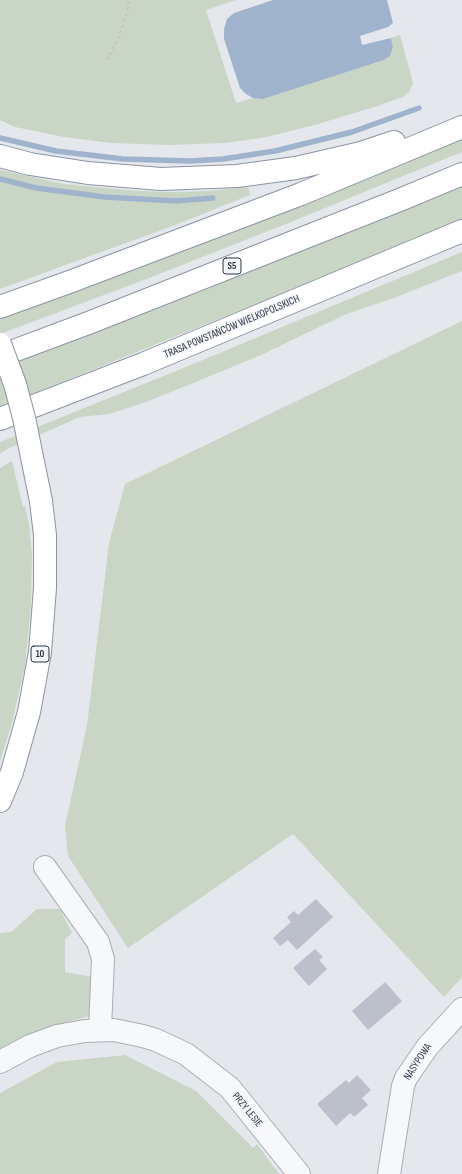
<!DOCTYPE html>
<meta charset="utf-8">
<style>
body{margin:0}
canvas{display:block;background:#e4e7ec}
</style>
<canvas width="462" height="1174"></canvas>
<script>
const g = document.querySelector('canvas').getContext('2d');
g.lineJoin = 'round';
function fill(path, color) { g.fillStyle = color; g.fill(path, 'evenodd'); }
const shape = rows => new Path2D(rows.map(r => 'M' + r).join(''));
function trace(path, color, width, dash) { g.strokeStyle = color; g.lineWidth = width; g.lineCap = dash ? 'butt' : 'round'; g.setLineDash(dash || []); g.stroke(path); }
function drawText(font, color, halo, rows, align = 'center') {
  g.font = font + ' "Sofia Sans Condensed",sans-serif'; g.lineWidth = 3.5; g.setLineDash([]); g.textBaseline = 'middle'; g.strokeStyle = halo; g.fillStyle = color; for (const [text, x, y, turn = 0] of rows) {
    g.save(); g.translate(x, y); g.rotate((+turn || 0) * Math.PI / 180); g.textAlign = isNaN(turn) ? turn : align; if (halo) g.strokeText(text, 0, 0); g.fillText(text, 0, 0); g.restore();
  }
}
const green = shape([
 [0,0,236,0,206,10,236,103,253,98,263,99,384,60,390,56,393,47,391,38,400,35,413,83,409,92,403,97,371,108,318,124,262,138,224,143,170,145,111,143,64,137,15,127,0,120],
 [462,134,462,152,286,224,144,280,0,334,0,316],
 [0,170,64,184,104,188,140,191,171,192,209,191,248,187,250,195,183,222,0,289],
 [462,184,462,219,266,300,0,407,0,367,52,349,210,288],
 [462,252,462,271,399,296,344,315,259,356,149,401,109,414,80,417,9,448,0,454,0,442,191,365],
 [462,321,462,977,444,997,293,834,128,948,68,856,65,826,87,725,109,543,125,484],
 [12,461,23,507,25,506,29,525,32,555,31,606,25,665,13,719,0,762,0,468],
 [37,909,60,909,72,933,65,939,65,972,93,977,89,1016,31,1034,0,1050,0,933,11,932],
 [125,1055,196,1091,253,1148,257,1144,279,1174,0,1174,0,1093,57,1062]
]);
const water = shape([
 [273,0,387,0,393,23,388,27,360,36,362,45,391,38,393,47,390,56,384,60,263,99,253,98,246,94,240,88,224,39,224,29,227,19,234,13]
]);
const stream = shape([
 [0,138,56,151,123,159,190,161,223,159,275,151,352,132,419,108],
 [0,179,36,188,105,197,176,201,213,198]
]);
const building = shape([
 [316,899,333,917,297,950,288,940,280,946,273,938,291,922,287,917,294,911,298,915],
 [315,949,323,957,319,960,327,969,309,986,293,968],
 [385,982,402,1001,368,1030,352,1011],
 [357,1075,371,1090,362,1098,368,1105,354,1117,350,1113,336,1126,317,1104,346,1080,349,1083]
]);
const path = shape([
 [107,60,120,34,128,8,129,0]
]);
const minor = shape([
 [45,867,98,942,103,959,100,1029],
 [0,1062,30,1046,57,1036,85,1031,114,1030,143,1036,156,1040,186,1054,230,1088,299,1174],
 [389,1174,403,1086,406,1078,428,1046,462,1009]
]);
const highway = shape([
 [0,156,30,164,88,173,161,179,237,176,296,168,361,153,394,142],
 [0,307,72,281,301,194,462,127],
 [0,356,91,322,402,199,462,174],
 [0,419,143,364,462,231],
 [0,801,12,772,29,712,40,652,45,588,45,535,41,501]
]);
const highwayBridge = shape([
 [0,344,15,384,24,418,41,501]
]);
const shields = [
 [232,266,18],
 [40,654,18]
];
const shieldNames = [
 ["S5",232,266],
 ["10",40,654]
];
const streetNames = [
 ["TRASA POWSTAŃCÓW WIELKOPOLSKICH",232,327,-23],
 ["NASYPOWA",418,1062,-57],
 ["PRZY LESIE",247,1110,51]
];
fill(green, '#c9d6c5');
fill(water, '#9fb4cc');
trace(stream, '#9fb4cc', 5.5);
fill(building, '#bbc0ca');
trace(minor, '#a9aeb7', 24);
trace(highway, '#8b94a3', 24);
trace(path, '#c2c5cb', 2.5, [3, 3]);
trace(minor, '#f7f8fa', 22);
trace(highway, '#fff', 22);
trace(highwayBridge, '#8b94a3', 24, []);
trace(highwayBridge, '#fff', 22);
for (const [x, y, w] of shields) { const box = new Path2D(); box.roundRect(x - w / 2, y - 8, w, 16, 3); g.fillStyle = '#f4f6f9'; g.fill(box); trace(box, '#2b3445', 1); }
drawText('bold 10px', '#2b3445', null, shieldNames);
drawText('11px', '#2b3445', '#f4f6f9', streetNames);
</script>
